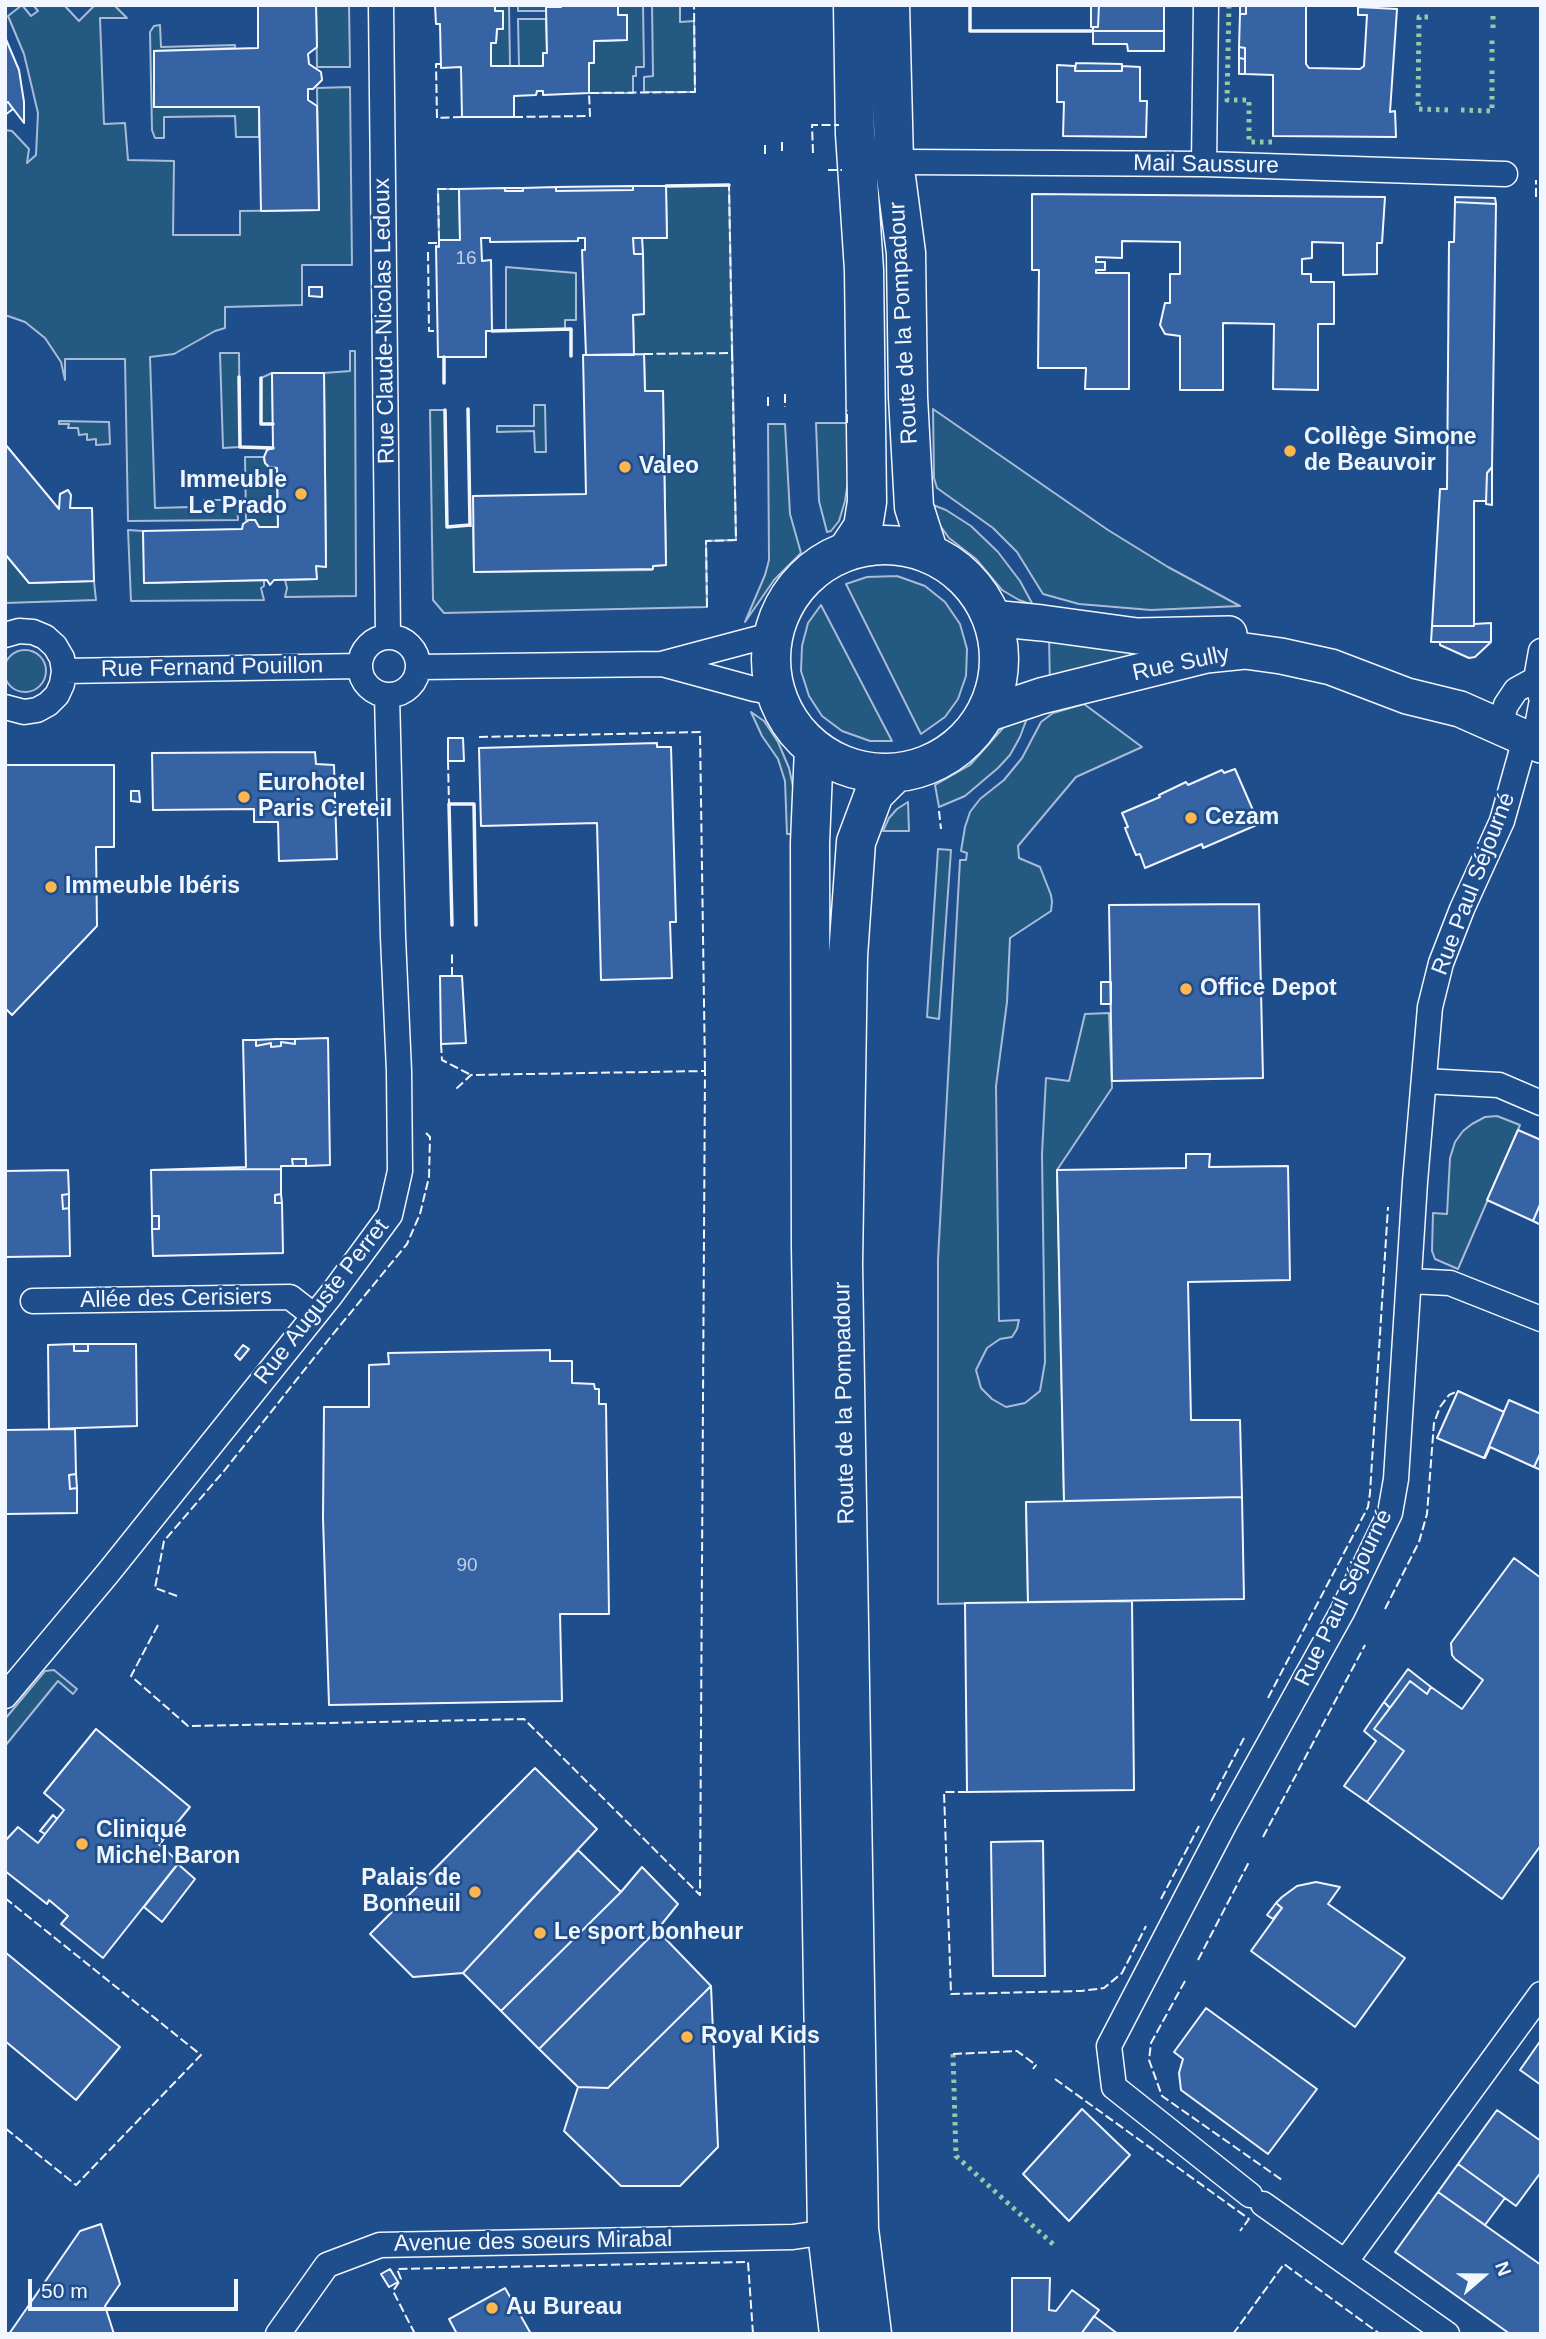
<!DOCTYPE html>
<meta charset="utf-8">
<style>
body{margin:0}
#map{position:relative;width:1546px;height:2339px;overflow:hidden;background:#1f4e8c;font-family:Helvetica,sans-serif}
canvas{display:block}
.frame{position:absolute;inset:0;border:7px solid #f2f6ff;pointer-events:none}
.north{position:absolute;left:1448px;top:2241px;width:70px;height:70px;-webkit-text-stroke:5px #1f4e8c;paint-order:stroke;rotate:70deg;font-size:19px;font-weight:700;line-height:28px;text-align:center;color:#f2f6ff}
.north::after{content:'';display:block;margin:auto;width:24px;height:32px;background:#f2f6ff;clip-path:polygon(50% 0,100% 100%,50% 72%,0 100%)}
.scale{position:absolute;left:28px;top:2279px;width:210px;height:32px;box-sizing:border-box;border:4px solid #f2f6ff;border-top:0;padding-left:9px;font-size:21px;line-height:24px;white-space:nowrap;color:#f2f6ff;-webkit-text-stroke:5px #1f4e8c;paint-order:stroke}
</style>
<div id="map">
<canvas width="1546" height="2339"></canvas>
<div class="frame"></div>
<div class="north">N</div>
<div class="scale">50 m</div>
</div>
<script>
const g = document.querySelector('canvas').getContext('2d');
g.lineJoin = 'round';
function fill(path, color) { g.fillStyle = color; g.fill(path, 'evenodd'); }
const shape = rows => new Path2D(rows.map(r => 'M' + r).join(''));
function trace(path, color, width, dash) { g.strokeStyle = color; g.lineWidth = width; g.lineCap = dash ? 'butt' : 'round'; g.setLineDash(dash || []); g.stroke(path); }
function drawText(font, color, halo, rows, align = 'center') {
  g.font = font + ' Helvetica,sans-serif'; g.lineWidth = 5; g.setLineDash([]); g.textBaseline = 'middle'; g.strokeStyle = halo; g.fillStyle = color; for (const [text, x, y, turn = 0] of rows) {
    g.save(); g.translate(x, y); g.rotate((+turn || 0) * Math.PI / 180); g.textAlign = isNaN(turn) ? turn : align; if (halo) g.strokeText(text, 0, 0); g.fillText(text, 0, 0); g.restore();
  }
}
const green = shape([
 [22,5,31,16,38,11,33,5,64,5,79,21,95,5,114,5,127,18,100,18,104,124,125,123,128,160,174,161,173,235,240,235,240,211,319,210,317,88,350,87,352,265,302,265,302,305,225,307,225,328,215,331,174,354,150,357,155,508,191,507,191,514,203,514,204,500,237,500,238,520,128,521,125,359,65,359,65,380,61,362,45,338,25,322,5,315,5,130,12,131,29,149,27,163,36,155,38,113,24,54,8,16,22,5],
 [316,5,349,5,350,67,317,67,316,5],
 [495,5,509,5,510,66,491,66,491,43,496,42,497,29,503,28,503,11,495,11,495,5],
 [518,5,561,5,561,7,546,11,518,11,518,5],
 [618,5,643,5,644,67,636,67,636,76,633,76,633,93,589,93,589,63,594,63,594,41,627,40,627,15,618,15,618,5],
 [652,5,680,5,680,22,694,21,695,92,644,92,644,77,653,76,652,5],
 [518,19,546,19,547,53,543,53,543,66,519,66,518,19],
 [160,25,161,47,235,45,235,48,154,51,154,107,259,107,259,137,236,137,235,116,164,117,164,138,155,138,152,130,150,32,154,26,160,25],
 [729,185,736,540,706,541,707,607,444,613,433,600,430,410,445,410,447,526,473,526,474,572,652,570,653,566,666,565,663,391,645,391,644,355,634,355,633,315,644,314,642,238,667,238,666,186,729,185],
 [438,189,459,189,460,240,439,240,438,189],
 [506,267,576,273,576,320,565,320,565,330,506,330,506,267],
 [350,351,355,351,356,596,285,597,287,588,285,580,316,579,316,566,326,566,324,373,350,371,350,351],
 [220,353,239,353,240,447,223,448,220,353],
 [272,373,273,424,261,424,261,378,272,373],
 [534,405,545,405,546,452,535,452,534,431,497,432,497,426,534,426,534,405],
 [933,409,1108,530,1168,567,1240,606,1151,610,1079,604,1043,594,1017,552,993,528,937,488,934,478,933,409],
 [59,421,109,422,110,444,96,445,96,439,87,440,87,434,79,435,78,428,68,428,69,424,59,424,59,421],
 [816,423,847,423,848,481,845,501,839,521,831,531,827,532,819,501,816,423],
 [768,424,785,424,790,514,801,553,774,580,745,622,765,575,769,560,768,424],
 [245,457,264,457,265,463,269,467,277,468,278,527,259,527,255,520,246,520,245,457],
 [928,503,946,510,971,526,998,552,1020,581,1033,605,1019,600,1002,590,976,559,949,538,936,520,928,503],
 [128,530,143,531,145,583,264,580,264,586,261,588,264,600,131,601,128,530],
 [5,554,30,583,94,581,96,600,5,603,5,554],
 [897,576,925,586,945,602,960,624,967,649,966,676,958,699,945,717,921,734,846,584,867,577,897,576],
 [821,605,892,741,870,741,842,731,822,716,809,696,801,671,802,646,808,623,821,605],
 [1049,638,1157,652,1050,686,1049,638],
 '4 671a21 21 0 1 1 42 0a21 21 0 1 1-42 0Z',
 [1084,704,1142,747,1076,777,1018,846,1019,858,1040,867,1051,895,1052,902,1051,911,1010,938,1007,1002,996,1086,999,1321,1019,1320,1017,1329,1012,1337,1000,1339,987,1348,976,1370,981,1388,992,1399,1006,1407,1025,1403,1040,1391,1045,1362,1042,1154,1046,1078,1069,1081,1085,1014,1109,1013,1112,1088,1057,1170,1064,1501,1026,1502,1028,1602,938,1604,938,1259,960,860,966,860,967,853,961,851,965,827,970,812,980,799,1004,780,1022,758,1041,722,1053,713,1084,704],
 [1030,710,1020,737,1010,755,998,768,965,796,939,807,935,785,970,765,1012,718,1030,710],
 [751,712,764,721,778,742,789,768,794,791,796,834,787,834,785,781,778,759,762,736,751,712],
 [908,802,909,831,883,831,889,818,897,809,908,802],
 [938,849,951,850,939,1019,927,1017,938,849],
 [1497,1116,1520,1125,1458,1269,1435,1259,1432,1251,1433,1213,1447,1214,1450,1158,1455,1142,1463,1131,1472,1124,1485,1117,1497,1116],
 [54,1670,77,1689,73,1694,58,1681,5,1746,5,1719,45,1671,54,1670]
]);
const building = shape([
 [258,5,316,5,317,47,308,54,309,64,321,72,322,80,313,89,308,89,308,100,317,106,319,210,261,211,259,107,154,107,154,51,258,48,258,5],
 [435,5,495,5,495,11,503,11,503,29,497,29,496,43,491,43,491,66,543,66,543,53,547,53,546,7,561,7,561,5,618,5,618,15,627,15,627,40,594,41,594,63,589,63,589,93,543,95,543,91,537,91,536,95,514,96,514,117,462,117,461,67,441,68,440,24,436,24,435,5],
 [1091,5,1099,5,1098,27,1091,27,1091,5],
 [1099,5,1164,5,1164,31,1093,31,1093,27,1098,27,1099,5],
 [1240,5,1246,5,1246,14,1240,14,1240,5],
 [1246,5,1306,5,1306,64,1309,68,1360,69,1364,66,1367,15,1358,15,1358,7,1397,9,1390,112,1395,111,1396,137,1273,136,1273,75,1245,74,1245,48,1239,47,1240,14,1246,14,1246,5],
 [1093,31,1164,31,1164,51,1128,51,1127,44,1093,44,1093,31],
 [5,37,19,70,24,102,24,123,8,102,5,104,5,37],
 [1239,47,1245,48,1245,59,1239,58,1239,47],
 [1239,58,1245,59,1245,74,1239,74,1239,58],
 [1076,63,1122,64,1122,71,1075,71,1076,63],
 [1057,65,1075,66,1075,71,1122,71,1122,66,1140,67,1140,101,1147,101,1146,137,1063,136,1064,102,1057,102,1057,65],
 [8,102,13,109,5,115,5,104,8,102],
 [633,186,666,186,667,238,633,238,634,254,643,254,644,314,633,315,634,355,586,355,582,250,585,250,585,238,578,238,578,241,490,242,490,238,481,238,482,261,491,260,492,331,486,331,486,357,438,357,436,246,439,247,439,240,460,240,459,189,505,188,505,191,523,191,523,188,556,187,556,191,633,190,633,186],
 [633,186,633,190,556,191,556,187,633,186],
 [505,188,523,188,523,191,505,191,505,188],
 [1032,194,1385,197,1382,243,1377,243,1377,274,1343,275,1343,243,1312,242,1312,258,1302,259,1302,274,1311,274,1311,282,1334,282,1334,324,1318,324,1318,390,1273,389,1274,324,1223,323,1223,390,1180,390,1180,336,1165,334,1160,325,1165,303,1170,303,1170,274,1180,274,1180,242,1122,241,1122,258,1096,257,1096,262,1105,262,1105,270,1096,270,1096,273,1129,273,1129,389,1085,389,1086,368,1038,368,1039,270,1032,270,1032,194],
 [1455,197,1495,198,1496,204,1455,202,1455,197],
 [1455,202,1496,204,1492,467,1487,473,1486,501,1474,501,1474,626,1432,626,1440,489,1447,489,1449,242,1454,242,1455,202],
 [633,238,642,238,643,254,634,254,633,238],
 [309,287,322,287,322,297,309,296,309,287],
 [644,354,645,391,663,391,666,565,653,566,653,569,474,572,473,496,586,494,583,355,644,354],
 [272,373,324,373,326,567,316,566,317,579,274,580,270,585,267,580,144,583,143,531,242,529,243,524,249,520,255,520,259,527,278,527,277,468,269,467,265,463,264,457,267,450,273,448,272,373],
 [5,444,59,509,60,494,68,490,71,495,70,508,92,508,94,581,29,583,5,554,5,444],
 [1492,467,1492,505,1486,504,1487,473,1492,467],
 [1474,624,1491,623,1491,642,1431,642,1432,626,1474,626,1474,624],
 [1440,642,1491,642,1475,657,1469,658,1440,645,1440,642],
 [448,738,463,738,464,761,448,761,448,738],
 [657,743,657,747,671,747,676,922,670,922,672,978,601,980,597,823,481,826,479,748,657,743],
 [315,752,316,764,334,765,337,859,279,861,278,822,254,822,254,809,153,810,152,753,315,752],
 [5,765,114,765,114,847,96,847,97,926,12,1015,5,1008,5,765],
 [1235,769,1259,824,1203,848,1202,844,1145,868,1140,854,1136,855,1133,848,1125,828,1128,827,1122,813,1160,797,1159,795,1186,782,1188,785,1222,770,1224,773,1235,769],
 [131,791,139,791,140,802,131,801,131,791],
 [1259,904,1263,1078,1112,1081,1109,905,1259,904],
 [440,976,462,976,466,1043,441,1044,440,976],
 [1101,982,1111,982,1111,1004,1101,1004,1101,982],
 [328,1038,330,1165,306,1166,306,1159,292,1159,293,1166,281,1166,281,1169,151,1170,246,1167,243,1040,256,1040,256,1046,271,1043,271,1047,281,1046,281,1042,295,1044,295,1039,328,1038],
 [276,1039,295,1039,295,1044,281,1042,281,1046,271,1047,271,1043,256,1046,256,1040,276,1039],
 [1518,1130,1541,1140,1541,1202,1533,1221,1487,1200,1518,1130],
 [1186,1154,1210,1154,1209,1167,1288,1166,1290,1280,1188,1282,1191,1420,1240,1420,1242,1497,1064,1501,1057,1170,1186,1168,1186,1154],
 [292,1159,306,1159,306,1166,293,1166,292,1159],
 [281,1169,281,1194,275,1195,275,1203,282,1203,283,1253,153,1256,152,1229,159,1229,159,1216,152,1216,151,1170,281,1169],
 [68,1170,69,1194,62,1195,63,1209,69,1208,70,1256,5,1257,5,1171,68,1170],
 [69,1194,69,1208,63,1209,62,1195,69,1194],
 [281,1194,282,1203,275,1203,275,1195,281,1194],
 [1541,1202,1541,1225,1533,1221,1541,1202],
 [152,1216,159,1216,159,1229,152,1229,152,1216],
 [74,1344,74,1351,88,1351,88,1344,136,1344,137,1426,49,1429,48,1345,74,1344],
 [74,1344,88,1344,88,1351,74,1351,74,1344],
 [243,1345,249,1349,240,1360,235,1355,243,1345],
 [550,1350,550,1361,572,1361,572,1383,594,1384,595,1389,599,1389,599,1404,606,1404,609,1614,560,1614,562,1701,329,1705,323,1518,324,1407,369,1407,369,1365,389,1364,388,1353,550,1350],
 [1458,1391,1504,1412,1484,1458,1437,1438,1458,1391],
 [1509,1400,1541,1414,1541,1452,1534,1467,1490,1447,1485,1458,1484,1458,1509,1400],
 [75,1429,76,1474,69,1475,70,1489,77,1488,77,1513,5,1514,5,1430,75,1429],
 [1541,1452,1541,1470,1534,1467,1541,1452],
 [76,1474,77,1488,70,1489,69,1475,76,1474],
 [1242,1497,1244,1599,1028,1602,1026,1502,1242,1497],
 [1514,1558,1541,1578,1541,1845,1502,1899,1367,1802,1404,1751,1374,1729,1410,1681,1427,1694,1431,1687,1462,1709,1483,1680,1455,1659,1452,1655,1451,1643,1514,1558],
 [1132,1601,1134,1790,967,1792,965,1603,1132,1601],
 [1408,1669,1431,1687,1427,1694,1410,1681,1390,1708,1384,1702,1408,1669],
 [1384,1702,1390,1708,1374,1729,1404,1751,1367,1802,1344,1786,1376,1741,1364,1731,1384,1702],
 [96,1729,190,1807,163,1840,141,1822,138,1826,179,1862,103,1958,61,1924,68,1916,49,1900,47,1904,5,1871,5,1841,18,1827,38,1843,64,1810,44,1793,96,1729],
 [535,1768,597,1829,463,1973,413,1977,370,1934,535,1768],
 [53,1815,57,1819,45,1834,40,1831,53,1815],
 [141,1822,163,1840,160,1845,138,1826,141,1822],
 [1043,1841,1045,1976,993,1976,991,1842,1043,1841],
 [578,1850,621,1892,501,2011,463,1973,578,1850],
 [178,1864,195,1879,162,1922,144,1907,178,1864],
 [642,1867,678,1904,657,1930,539,2049,501,2011,621,1892,642,1867],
 [1316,1882,1340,1887,1328,1904,1405,1958,1355,2027,1251,1951,1282,1908,1276,1903,1282,1897,1297,1886,1316,1882],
 [1276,1903,1282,1908,1273,1919,1267,1915,1276,1903],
 [657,1930,711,1986,608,2088,578,2087,539,2049,657,1930],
 [5,1952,120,2047,76,2100,5,2041,5,1952],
 [711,1986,718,2147,680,2186,621,2186,564,2131,578,2087,608,2088,711,1986],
 [1206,2008,1317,2089,1268,2154,1181,2090,1179,2073,1183,2059,1174,2052,1206,2008],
 [1541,2040,1541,2085,1520,2070,1541,2040],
 [1082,2109,1130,2155,1069,2221,1023,2174,1082,2109],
 [1497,2110,1541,2141,1541,2172,1516,2206,1458,2164,1497,2110],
 [1458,2164,1505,2198,1485,2225,1438,2192,1458,2164],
 [1438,2192,1541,2265,1541,2334,1510,2334,1395,2252,1438,2192],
 [101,2224,120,2284,105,2306,114,2334,9,2334,80,2231,101,2224],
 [390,2269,398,2282,389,2287,381,2274,390,2269],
 [1012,2278,1050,2278,1049,2310,1056,2311,1072,2290,1099,2310,1081,2334,1012,2334,1012,2278],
 [505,2288,531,2334,457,2334,449,2319,505,2288],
 [1094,2316,1118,2334,1081,2334,1094,2316]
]);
const street = shape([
 [381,5,388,636],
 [907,162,1204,164,1505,174],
 [1204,164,1206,5],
 [5,635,19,631,33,632,45,637,55,646,62,658,64,671,62,684,57,695,48,704,37,710,24,712,5,707],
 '360 666a29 29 0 1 1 58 0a29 29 0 1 1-58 0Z',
 [1541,651,1536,679,1541,697],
 [662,664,754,689,776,693],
 [419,667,661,664,774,634],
 [64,671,360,666],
 [1499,726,1506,705,1516,690,1536,679],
 [1534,742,1541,705],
 [1424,1081,1499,1085,1541,1103],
 [1410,1281,1450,1283,1541,1319],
 [33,1301,290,1297,313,1315],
 [5,1696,108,1573,331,1295,390,1215,400,1171,399,1071,393,937,387,695],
 [1250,2195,1114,2087,1109,2046,1225,1823,1342,1612,1390,1513,1396,1479,1415,1182,1430,1007,1441,963,1462,909,1502,821,1525,739],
 [1263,2204,1447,2334],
 [1346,2261,1541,1994],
 [278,2334,327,2265,380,2245,793,2237,827,2232]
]);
const secondary = shape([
 [991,618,1042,623,1137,636,1229,634],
 [984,715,1041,696,1206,655,1245,651,1281,656,1331,667,1407,696,1460,709,1541,745]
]);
const primary = shape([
 [890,5,894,162,906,253,908,397,914,507,929,554],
 '771 659a114 114 0 1 1 228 0a114 114 0 1 1-228 0Z',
 [847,551,863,527,867,502,864,270,855,134,853,5],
 [814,748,810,843,811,1248,827,2232,839,2334],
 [872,2334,859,2229,843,1264,848,956,856,842,874,794,895,773]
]);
const hedge = shape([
 [1229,5,1227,100,1249,100,1249,142,1277,142],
 [1493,5,1493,6],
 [1428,17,1419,17,1418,109,1451,110],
 [1493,28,1493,11],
 [1492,61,1492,38],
 [1461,110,1492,111,1492,66],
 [953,2054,956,2156,1054,2245]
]);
const fence = shape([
 [441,64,436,64,437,118,462,117],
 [514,117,590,116,589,93,695,92,694,5],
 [782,142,782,153],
 [813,153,812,125,839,125],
 [765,154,765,142],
 [828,170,842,170],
 [1536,197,1536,180],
 [439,240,438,189,459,189],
 [428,243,439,243],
 [428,252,429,331,438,331],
 [644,354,732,353,729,185],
 [785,394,785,407],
 [768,406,768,394],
 [847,423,847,410],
 [707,607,706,541,736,540,732,353],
 [479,737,700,732,705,1071],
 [448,761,449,804],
 [939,811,941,829],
 [452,976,452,951],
 [441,1044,442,1060,471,1075],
 [177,1596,155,1588,164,1541,224,1471,329,1339,407,1244,420,1214,429,1177,430,1137,425,1132],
 [1385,1609,1419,1542,1427,1514,1434,1423,1440,1407,1449,1395,1458,1391],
 [158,1625,131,1676,188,1726,524,1719,700,1895,705,1071,471,1075,455,1090],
 [1268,1698,1368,1507,1370,1493,1388,1207],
 [967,1792,944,1792,951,1994,1081,1991,1104,1988,1122,1973,1146,1926],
 [1211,1801,1244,1738],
 [1263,1837,1365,1645],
 [5,1898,201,2055,76,2185,5,2128],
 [1161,1899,1199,1826],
 [1198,1960,1249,1862],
 [1185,1981,1151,2043,1149,2060,1162,2096,1282,2180],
 [953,2054,1017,2051,1036,2065,1033,2069],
 [1055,2079,1249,2219,1240,2231],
 [415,2334,393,2291,401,2279,397,2269,748,2262,753,2334],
 [1233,2334,1284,2264,1380,2334]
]);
const wall = shape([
 [970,5,970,31,1093,31],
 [666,186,729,185],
 [492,331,571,329,571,356],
 [444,357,444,383],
 [239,377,240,447,273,448],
 [261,378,261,424,273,424],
 [445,410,447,527,470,525,468,409],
 [452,925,449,804,474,804,476,925]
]);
const markers = [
 [1290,451,7,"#ffb74d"],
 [625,467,7,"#ffb74d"],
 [301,494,7,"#ffb74d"],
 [244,797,7,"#ffb74d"],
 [1191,818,7,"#ffb74d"],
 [51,887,7,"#ffb74d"],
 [1186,989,7,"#ffb74d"],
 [82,1844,7,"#ffb74d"],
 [475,1892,7,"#ffb74d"],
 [540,1933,7,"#ffb74d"],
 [687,2037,7,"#ffb74d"],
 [492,2308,7,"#ffb74d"]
];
const numberNames = [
 ["16",466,259],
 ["90",467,1566]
];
const streetNames = [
 ["Mail Saussure",1206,165,1],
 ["Rue Claude-Nicolas Ledoux",385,321,-91],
 ["Route de la Pompadour",904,323,-93],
 ["Rue Sully",1181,664,-12],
 ["Rue Fernand Pouillon",212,668,-1],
 ["Rue Paul Séjourné",1474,884,-69],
 ["Allée des Cerisiers",176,1299,-1],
 ["Rue Auguste Perret",322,1302,-52],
 ["Route de la Pompadour",845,1403,-91],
 ["Rue Paul Séjourné",1344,1598,-64],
 ["Avenue des soeurs Mirabal",533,2242,-1]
];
const poiNames = [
 ["Collège Simone",1304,438],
 ["de Beauvoir",1304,464],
 ["Valeo",639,467],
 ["Immeuble",287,481,"right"],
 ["Le Prado",287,507,"right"],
 ["Eurohotel",258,784],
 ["Paris Creteil",258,810],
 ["Cezam",1205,818],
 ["Immeuble Ibéris",65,887],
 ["Office Depot",1200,989],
 ["Clinique",96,1831],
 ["Michel Baron",96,1857],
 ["Palais de",461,1879,"right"],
 ["Bonneuil",461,1905,"right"],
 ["Le sport bonheur",554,1933],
 ["Royal Kids",701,2037],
 ["Au Bureau",506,2308]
];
fill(green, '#245a82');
trace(green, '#a8bbd7', 2);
fill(building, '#3563a3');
trace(building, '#f2f6ff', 2);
trace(street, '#f2f6ff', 27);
trace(secondary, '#f2f6ff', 38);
trace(primary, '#f2f6ff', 41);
trace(street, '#1f4e8c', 24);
trace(secondary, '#1f4e8c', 35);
trace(primary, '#1f4e8c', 38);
trace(hedge, '#97c8a6', 5, [3.5, 5]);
trace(fence, '#f2f6ff', 2, [9, 3.5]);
trace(wall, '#f2f6ff', 3.5);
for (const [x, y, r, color] of markers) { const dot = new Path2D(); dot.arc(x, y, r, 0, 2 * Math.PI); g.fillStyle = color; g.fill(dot); trace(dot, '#1f4e8c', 2.5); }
drawText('19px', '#c3d1e8', null, numberNames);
drawText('23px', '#f2f6ff', '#1f4e8c', streetNames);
drawText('bold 23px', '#f2f6ff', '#1f4e8c', poiNames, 'left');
</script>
